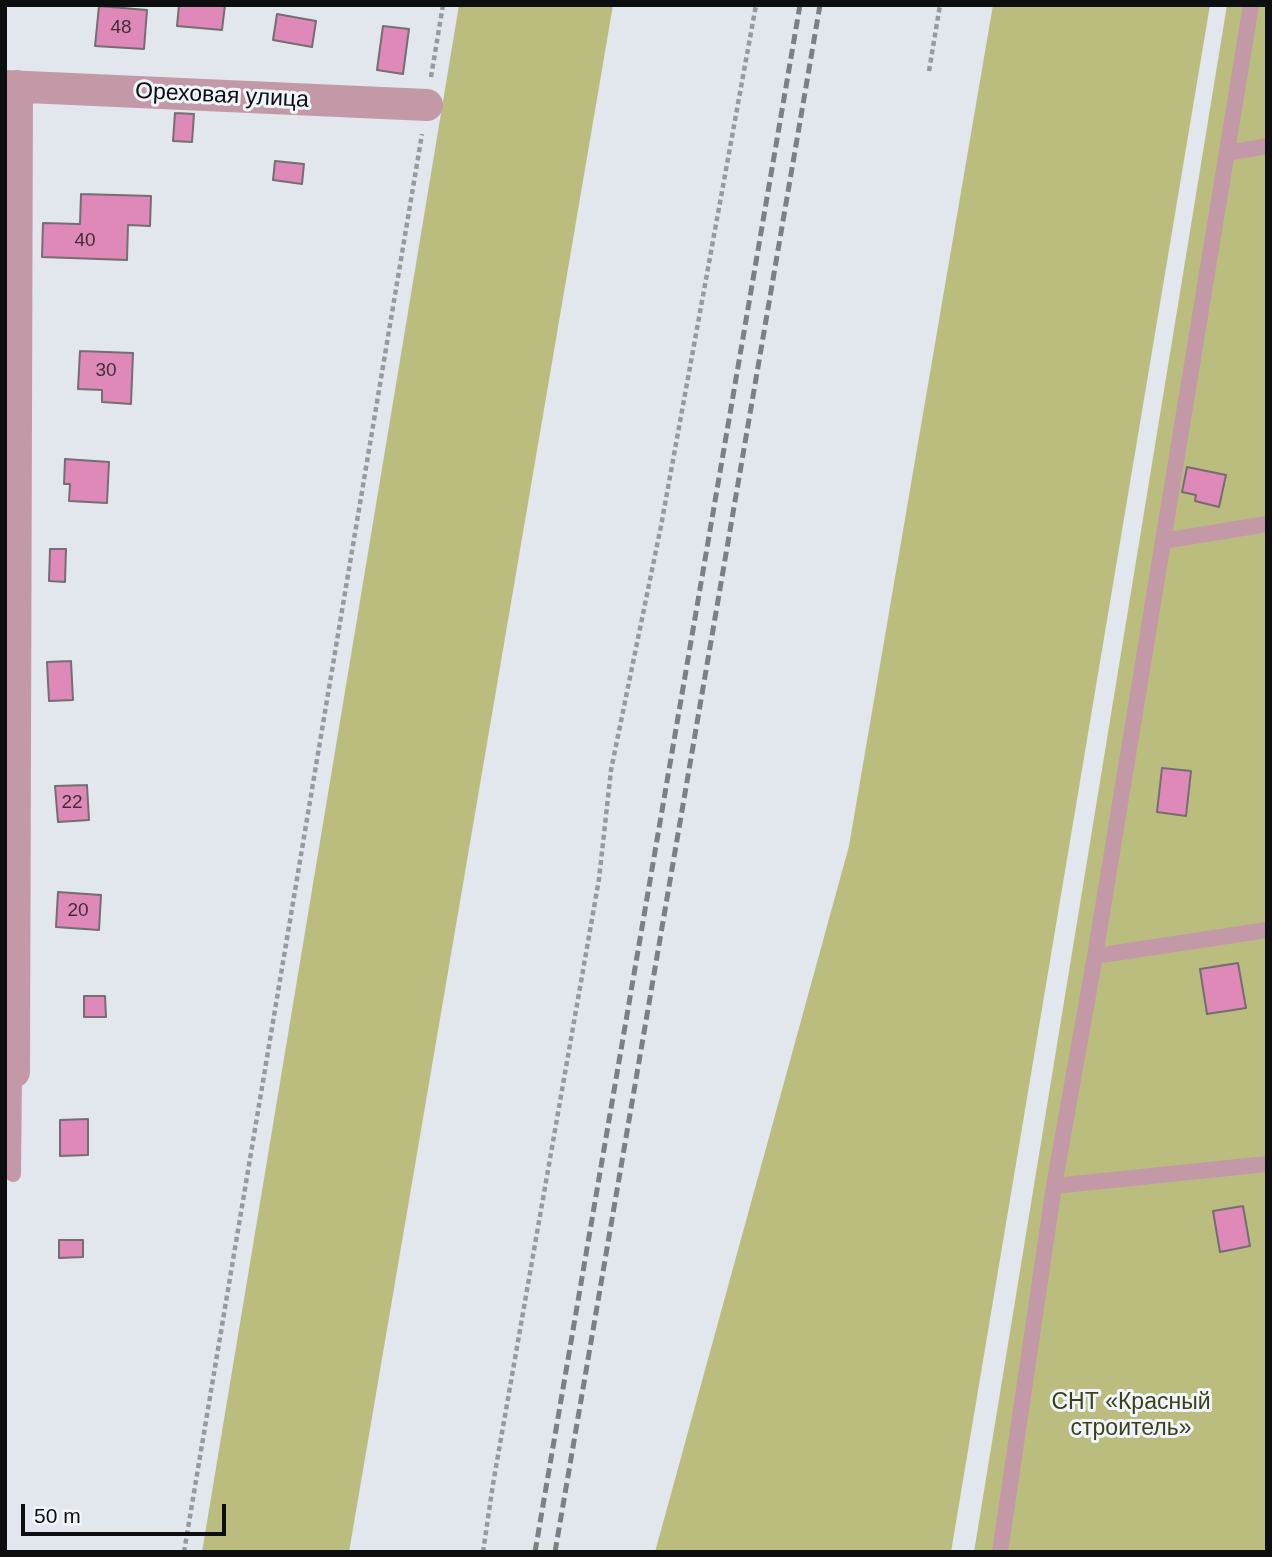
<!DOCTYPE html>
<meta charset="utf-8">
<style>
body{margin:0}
#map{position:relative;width:1272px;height:1557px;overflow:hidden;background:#e2e7ee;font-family:Helvetica,sans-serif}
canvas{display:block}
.frame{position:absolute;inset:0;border:7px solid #0d0e10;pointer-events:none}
.scale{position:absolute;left:21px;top:1504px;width:205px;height:32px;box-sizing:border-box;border:4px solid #0d0e10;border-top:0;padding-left:9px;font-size:21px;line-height:24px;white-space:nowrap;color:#0d0e10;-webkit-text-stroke:5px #f0f4fb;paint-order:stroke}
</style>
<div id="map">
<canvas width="1272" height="1557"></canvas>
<div class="frame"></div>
<div class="scale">50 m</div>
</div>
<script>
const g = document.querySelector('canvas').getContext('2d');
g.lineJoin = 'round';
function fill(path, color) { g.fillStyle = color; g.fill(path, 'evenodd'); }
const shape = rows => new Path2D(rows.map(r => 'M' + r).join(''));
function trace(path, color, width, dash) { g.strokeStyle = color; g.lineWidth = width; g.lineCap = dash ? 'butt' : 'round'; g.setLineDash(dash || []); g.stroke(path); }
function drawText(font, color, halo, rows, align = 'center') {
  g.font = font + ' Helvetica,sans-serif'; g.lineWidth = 6; g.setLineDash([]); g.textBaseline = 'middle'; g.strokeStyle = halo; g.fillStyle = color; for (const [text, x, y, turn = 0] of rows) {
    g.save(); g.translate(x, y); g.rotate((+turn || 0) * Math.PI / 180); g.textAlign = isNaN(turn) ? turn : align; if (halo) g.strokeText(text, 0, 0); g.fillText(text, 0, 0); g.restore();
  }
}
const green = shape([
 [459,5,613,5,349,1552,202,1552],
 [993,5,1210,5,951,1552,655,1552,849,846],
 [1227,5,1267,5,1267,1552,974,1552]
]);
const building = shape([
 [179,5,225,5,222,30,177,26,179,5],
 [99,6,147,10,144,49,95,46,99,6],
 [277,14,316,21,312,47,273,40,277,14],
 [383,26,409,29,403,74,377,70,383,26],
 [175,113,194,114,192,142,173,141,175,113],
 [275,161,304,164,302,184,273,180,275,161],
 [81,194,151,196,150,226,128,225,127,260,42,257,43,223,80,224,81,194],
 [80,351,133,353,131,404,102,402,102,390,78,389,80,351],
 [65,459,109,462,107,503,69,501,70,484,64,484,65,459],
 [1187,467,1226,475,1219,507,1195,501,1196,495,1182,492,1187,467],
 [50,549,66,549,65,582,49,581,50,549],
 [71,661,73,700,49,701,47,662,71,661],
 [1162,768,1191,771,1186,816,1157,812,1162,768],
 [87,785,89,820,58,822,55,786,87,785],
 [58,892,101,895,99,930,56,927,58,892],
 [1238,963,1246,1008,1207,1014,1200,969,1238,963],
 [84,996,105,996,106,1017,84,1017,84,996],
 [88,1119,88,1155,60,1156,60,1120,88,1119],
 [1243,1206,1250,1246,1220,1252,1213,1211,1243,1206],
 [59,1240,83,1240,83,1257,59,1258,59,1240]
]);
const path = shape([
 [929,71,940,5],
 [431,77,443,5],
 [184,1552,422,134],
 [483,1552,493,1484,599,879,611,770,661,526,756,5]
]);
const service = shape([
 [1227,153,1267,146],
 [1163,541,1267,524],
 [1095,956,1267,930],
 [13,1174,14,1072],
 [1054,1186,1267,1164],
 [1000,1552,1054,1186,1095,956,1251,5]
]);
const minor = shape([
 [5,86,427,105],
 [5,1072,14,1072,17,86]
]);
const rail = shape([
 [535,1552,800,5],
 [555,1552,820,5]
]);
const numberNames = [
 ["48",121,28],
 ["40",85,241],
 ["30",106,371],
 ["22",72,803],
 ["20",78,911]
];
const streetNames = [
 ["Ореховая улица",222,96,3]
];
const parkNames = [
 ["СНТ «Красный",1131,1403],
 ["строитель»",1131,1429]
];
fill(green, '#babd7d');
fill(building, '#de89b8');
trace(building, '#746d71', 2);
trace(path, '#969a9f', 4.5, [5, 3.5]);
trace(service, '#c399a8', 16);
trace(minor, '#c399a8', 32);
trace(rail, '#7c7f83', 5, [10, 5]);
drawText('19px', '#412d3a', null, numberNames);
drawText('23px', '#0d0e10', '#f0f4fb', streetNames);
drawText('23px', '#3d3f17', '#f0f4fb', parkNames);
</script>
